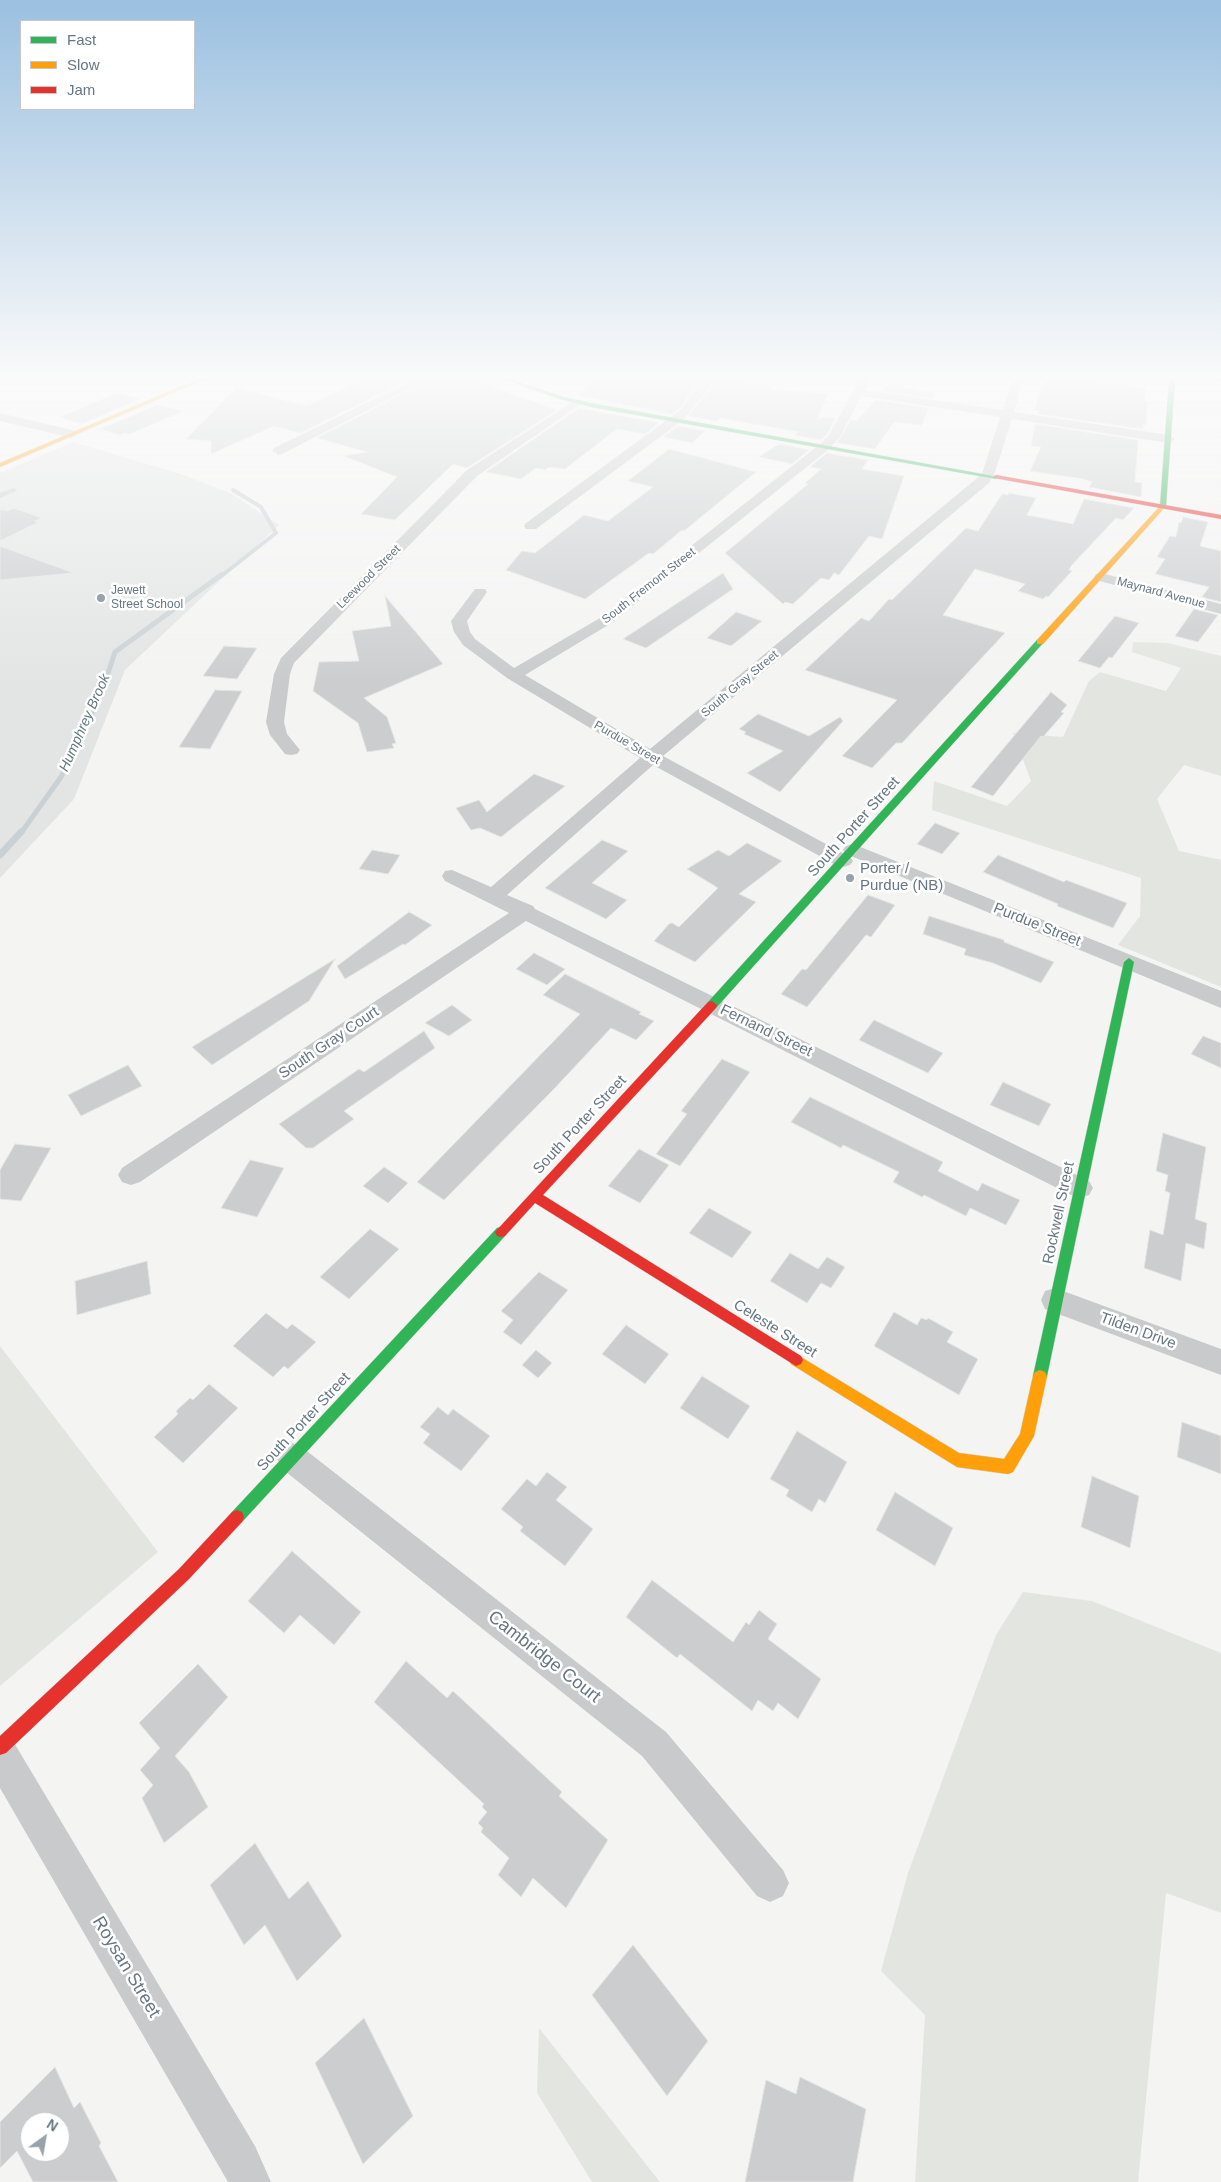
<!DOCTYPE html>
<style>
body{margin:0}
#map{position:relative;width:1221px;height:2182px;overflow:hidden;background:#f4f4f3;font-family:Arial,sans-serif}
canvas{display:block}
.legend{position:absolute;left:20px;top:20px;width:175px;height:90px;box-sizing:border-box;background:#fff;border:1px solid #c2c8cd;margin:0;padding:6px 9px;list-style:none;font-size:15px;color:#667682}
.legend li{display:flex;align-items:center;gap:10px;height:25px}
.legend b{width:25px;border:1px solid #c2c8cd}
.north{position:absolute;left:20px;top:2112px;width:50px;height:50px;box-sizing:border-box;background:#fff;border:1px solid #c2c8cd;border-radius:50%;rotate:32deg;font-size:14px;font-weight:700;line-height:20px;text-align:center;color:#667682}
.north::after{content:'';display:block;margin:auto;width:18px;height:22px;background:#98a2aa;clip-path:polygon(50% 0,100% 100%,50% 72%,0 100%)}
</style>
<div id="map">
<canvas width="1221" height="2182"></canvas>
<ul class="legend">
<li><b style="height:6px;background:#30b455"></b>Fast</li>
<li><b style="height:6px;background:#ff9f0a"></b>Slow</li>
<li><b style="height:6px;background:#e5322d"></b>Jam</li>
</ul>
<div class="north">N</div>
</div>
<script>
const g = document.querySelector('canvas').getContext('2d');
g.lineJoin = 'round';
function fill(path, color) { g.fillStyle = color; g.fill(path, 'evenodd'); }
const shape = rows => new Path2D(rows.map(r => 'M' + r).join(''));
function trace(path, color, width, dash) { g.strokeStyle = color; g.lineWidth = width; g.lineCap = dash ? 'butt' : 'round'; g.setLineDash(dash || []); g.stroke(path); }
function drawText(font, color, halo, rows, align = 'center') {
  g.font = font + ' Arial,sans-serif'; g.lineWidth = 5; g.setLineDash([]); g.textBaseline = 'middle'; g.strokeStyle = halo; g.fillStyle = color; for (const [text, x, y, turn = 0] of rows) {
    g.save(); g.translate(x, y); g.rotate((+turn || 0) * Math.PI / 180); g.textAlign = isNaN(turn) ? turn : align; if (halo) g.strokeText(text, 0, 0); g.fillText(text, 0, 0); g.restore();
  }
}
const built = shape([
 [73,442,181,474,230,493,279,525,125,670,74,799,0,878,0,473]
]);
const green = shape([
 [1133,642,1168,643,1221,656,1221,776,1184,765,1157,799,1179,851,1221,860,1221,987,1118,945,1140,916,1141,878,932,810,934,781,1007,806,1031,781,1013,733,1063,737,1089,681,1100,672,1166,691,1181,668,1132,652],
 [0,1346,158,1552,0,1686],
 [1023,1592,1092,1601,1221,1653,1221,1913,1166,1893,1138,2182,915,2182,925,2015,881,1971,908,1873,996,1635],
 [539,2028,660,2182,592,2182,537,2093]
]);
const streamFar2 = shape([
 [220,577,276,533,261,507,233,490]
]);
const streamFar1 = shape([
 [21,833,61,777,100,697,115,652,221,575]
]);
const stream = shape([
 [0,855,21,832]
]);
const building = shape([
 [364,380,409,380,300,433,274,426,211,454,211,441,186,439,236,388,306,406,364,380],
 [429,380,473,380,557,410,467,468,453,464,395,520,361,514,397,477,344,456,367,452,317,438,429,380],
 [597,380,621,381,623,380,701,380,680,408,672,414,577,395,597,380],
 [717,380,734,380,773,385,770,389,828,394,817,420,823,417,836,418,827,434,821,440,794,435,799,432,720,418,717,421,688,416,717,380],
 [1046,380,1084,380,1146,389,1144,401,1148,402,1146,425,1143,424,1143,429,1038,414,1038,411,1035,410,1036,405,1041,387,1043,387,1046,380],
 [887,385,935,393,932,398,882,391,887,385],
 [117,393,139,399,82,424,60,417,117,393],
 [875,400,928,408,922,425,894,422,875,449,837,443,851,420,857,421,875,400],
 [158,405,183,411,130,434,125,433,120,435,100,429,158,405],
 [579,408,659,423,645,434,617,429,565,469,549,467,545,470,536,468,521,479,486,472,579,408],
 [1035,424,1138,440,1135,482,1142,483,1141,497,1089,487,1092,482,1084,479,1030,471,1041,447,1031,446,1035,424],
 [678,426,705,431,692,443,663,437,678,426],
 [779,444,809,450,792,464,759,457,779,444],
 [669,449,756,472,684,531,682,530,653,554,649,553,585,599,506,570,522,551,535,553,584,515,608,521,653,487,628,481,669,449],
 [827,453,868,460,862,469,904,476,882,539,869,536,839,575,834,573,829,580,821,578,793,604,785,602,783,604,725,553,808,484,805,483,821,469,810,467,827,453],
 [1009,493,1036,498,1027,515,1073,524,1084,499,1134,508,1123,520,1116,518,1071,566,1069,570,1072,571,1048,597,1046,596,1043,599,1018,591,1025,584,975,569,943,615,1005,633,902,743,896,743,872,768,842,756,897,700,805,670,861,618,869,621,889,599,892,600,966,528,978,531,1002,494,1008,495,1009,493],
 [14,508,42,518,35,521,39,522,0,541,0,509,7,511,14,508],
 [1183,517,1208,522,1200,546,1221,551,1221,602,1202,597,1209,587,1155,574,1165,559,1157,557,1170,536,1176,537,1179,522,1181,523,1183,517],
 [0,546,74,573,0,580,0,546],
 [723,573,733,589,646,648,623,639,723,573],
 [385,596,443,664,364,698,387,717,396,743,392,744,394,748,367,752,358,723,313,691,319,662,359,661,352,631,391,626,385,596],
 [1194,609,1218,615,1198,642,1175,636,1194,609],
 [736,612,762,621,731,646,707,638,736,612],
 [1115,616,1139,623,1112,658,1109,657,1100,668,1078,661,1115,616],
 [224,646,257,648,237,679,203,676,224,646],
 [215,690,242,691,210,749,179,747,215,690],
 [1051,692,1067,705,1061,712,1064,713,1043,737,1041,736,993,796,971,787,1051,692],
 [758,714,809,736,840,717,843,721,780,792,747,773,783,751,744,734,746,732,739,729,758,714],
 [534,774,565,786,501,837,480,828,471,830,456,808,479,800,487,812,534,774],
 [935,823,960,833,942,854,917,844,935,823],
 [602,840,628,851,592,883,627,900,606,919,545,888,602,840],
 [747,843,782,861,739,894,756,902,695,962,654,941,669,924,672,923,679,927,718,888,687,869,718,850,729,856,747,843],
 [372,850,400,855,388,874,359,869,372,850],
 [998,855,1064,882,1066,880,1127,903,1113,928,1057,906,1058,904,983,872,998,855],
 [868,895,895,905,871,937,866,935,807,1007,781,994,802,969,806,970,868,895],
 [409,912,432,925,405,945,403,944,345,979,337,966,409,912],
 [929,916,1004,940,1004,942,1054,962,1041,983,993,963,964,955,966,949,923,934,929,916],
 [534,953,565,969,547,985,516,969,534,953],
 [335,959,309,1001,212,1065,192,1047,335,959],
 [565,974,641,1012,639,1014,654,1021,636,1040,611,1028,552,1091,444,1200,417,1182,580,1014,543,995,565,974],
 [452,1005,472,1020,449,1036,425,1023,452,1005],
 [874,1020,943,1053,928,1073,859,1040,874,1020],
 [424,1031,435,1048,344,1111,354,1119,313,1148,306,1148,279,1124,359,1069,364,1072,424,1031],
 [1203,1036,1221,1043,1221,1068,1191,1054,1203,1036],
 [722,1059,750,1072,680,1166,656,1154,687,1114,681,1111,722,1059],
 [128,1065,142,1086,81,1116,68,1095,128,1065],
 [1003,1082,1051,1104,1039,1126,990,1105,1003,1082],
 [810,1097,943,1162,938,1171,978,1191,982,1183,1020,1200,1006,1225,970,1208,966,1216,924,1195,922,1197,893,1182,899,1172,843,1145,841,1148,791,1122,810,1097],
 [1163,1133,1206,1147,1195,1219,1207,1223,1204,1249,1186,1243,1181,1281,1144,1268,1150,1230,1163,1235,1170,1193,1165,1191,1168,1175,1156,1171,1163,1133],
 [15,1144,51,1148,21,1201,0,1199,0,1170,15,1144],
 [639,1149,669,1165,640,1203,608,1186,639,1149],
 [250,1160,284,1168,257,1217,221,1208,250,1160],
 [384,1167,408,1183,388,1203,363,1186,384,1167],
 [709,1208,752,1232,732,1258,689,1233,709,1208],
 [370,1229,399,1249,349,1299,320,1277,370,1229],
 [790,1253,818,1269,827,1257,845,1267,831,1288,821,1283,807,1303,770,1281,790,1253],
 [147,1261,151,1294,77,1315,75,1281,147,1261],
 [539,1272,568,1290,521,1345,503,1332,513,1320,501,1311,539,1272],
 [894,1312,917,1325,921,1318,927,1320,928,1318,953,1332,947,1342,978,1359,959,1395,874,1346,894,1312],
 [266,1313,287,1329,292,1324,316,1342,288,1369,284,1366,273,1377,233,1346,266,1313],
 [626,1325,669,1354,645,1384,602,1354,626,1325],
 [536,1350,552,1363,538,1378,522,1365,536,1350],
 [702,1376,750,1406,728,1439,680,1408,702,1376],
 [209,1384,238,1408,183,1463,154,1437,178,1414,176,1411,190,1398,193,1400,209,1384],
 [438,1407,448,1415,453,1409,490,1436,461,1471,423,1443,430,1434,420,1427,438,1407],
 [1182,1422,1221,1436,1221,1474,1177,1457,1182,1422],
 [797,1431,847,1462,825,1503,819,1499,812,1512,786,1496,789,1490,770,1479,797,1431],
 [547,1472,567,1487,556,1500,593,1529,565,1566,520,1531,523,1527,501,1509,527,1479,536,1486,547,1472],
 [1092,1476,1139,1496,1130,1548,1081,1527,1092,1476],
 [895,1492,953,1528,935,1566,876,1530,895,1492],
 [292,1551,361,1612,334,1645,300,1615,284,1633,248,1601,292,1551],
 [652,1580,733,1642,746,1622,749,1625,759,1610,777,1624,768,1639,821,1679,798,1719,778,1703,773,1711,758,1700,752,1711,680,1654,677,1658,626,1617,652,1580],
 [406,1661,447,1698,453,1691,562,1792,559,1796,608,1840,566,1908,533,1878,521,1897,498,1875,509,1858,481,1832,483,1828,478,1823,487,1812,482,1807,484,1804,374,1702,406,1661],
 [198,1664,228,1697,175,1756,189,1772,208,1807,164,1843,142,1798,153,1785,140,1770,160,1748,139,1723,198,1664],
 [255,1843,289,1899,308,1881,342,1936,297,1981,265,1925,244,1945,210,1885,255,1843],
 [633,1945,708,2041,667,2096,592,1995,633,1945],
 [364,2018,413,2116,363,2164,315,2063,364,2018],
 [55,2067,74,2108,80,2102,101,2143,99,2146,118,2182,33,2182,17,2151,0,2168,0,2122,55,2067],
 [30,2122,60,2122,60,2152,30,2152,30,2122],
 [800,2077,866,2109,853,2182,745,2182,766,2080,796,2094,800,2077]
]);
const lane = shape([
 [14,488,17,490,16,491,0,498,0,493,14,488]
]);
const street = shape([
 [413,380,427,380,282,454,278,455,272,451,274,448,413,380],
 [703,380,715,380,689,413,679,423,536,529,526,529,524,526,526,523,671,417,681,409,703,380],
 [859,380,870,380,865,390,1003,410,1012,380,1023,380,1014,412,1169,435,1175,439,1169,443,1012,419,994,475,989,483,663,756,850,857,853,861,850,865,843,867,836,865,653,765,507,895,533,906,535,909,1089,1181,1093,1188,1089,1195,1080,1198,1071,1195,526,921,140,1182,131,1185,122,1182,118,1175,122,1168,509,913,445,881,442,876,445,871,452,870,491,887,640,758,507,678,463,645,454,632,451,621,475,589,485,589,487,592,467,621,470,632,475,639,514,668,600,618,820,444,829,435,859,380],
 [861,396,1000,417,982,474,650,749,525,675,610,624,828,450,840,437,861,396],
 [577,399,581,400,583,402,581,404,477,476,294,663,290,674,284,722,287,734,300,750,297,754,291,755,285,754,270,735,266,722,274,674,281,658,467,470,577,399],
 [0,413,76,431,78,434,72,438,0,421,0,413],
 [1101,573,1221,604,1221,614,1096,580,1094,577,1096,574,1101,573],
 [853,844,1221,991,1221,1008,846,854,843,850,846,846,853,844],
 [1055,1288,1221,1349,1221,1375,1045,1309,1041,1300,1045,1291,1055,1288],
 [292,1443,303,1448,666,1732,783,1870,789,1883,783,1896,770,1902,757,1896,642,1756,281,1468,277,1458,281,1448,292,1443],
 [0,1736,13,1741,255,2146,271,2182,228,2182,0,1788,0,1736]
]);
const fast = shape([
 [506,380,513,380,564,397,591,403,999,477,996,479,591,407,560,399,506,380],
 [1169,380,1175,380,1166,506,1163,508,1160,506,1169,380],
 [1037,640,1044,642,716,1008,708,1008,707,1005,708,1002,1037,640],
 [1129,958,1134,962,1047,1376,1045,1380,1040,1382,1035,1380,1033,1376,1124,962,1129,958],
 [501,1227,505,1228,507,1232,505,1236,242,1522,237,1524,232,1522,230,1517,232,1512,497,1228,501,1227]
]);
const slow = shape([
 [196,380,203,380,0,467,0,463,196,380],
 [1161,505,1166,506,1043,644,1037,644,1037,640,1161,505],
 [796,1354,959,1453,1004,1459,1020,1434,1033,1376,1035,1372,1040,1370,1045,1372,1047,1376,1034,1436,1013,1472,1008,1474,957,1467,791,1364,789,1360,791,1356,796,1354]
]);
const jam = shape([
 [996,475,1221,515,1221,519,994,478,993,477,996,475],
 [712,1001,717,1005,716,1008,543,1195,801,1356,803,1360,801,1364,796,1366,535,1203,505,1236,501,1237,497,1236,495,1232,708,1002,712,1001],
 [237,1510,242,1512,244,1517,242,1522,189,1579,6,1753,0,1755,0,1736,179,1569,232,1512,237,1510]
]);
const markers = [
 [101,598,5,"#98a2aa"],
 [850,878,5,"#98a2aa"]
];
const farStreetnames = [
 ["Leewood Street",369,577,-45],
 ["South Fremont Street",649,586,-38],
 ["Maynard Avenue",1161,593,15],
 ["South Gray Street",740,684,-40],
 ["Purdue Street",627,743,30]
];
const farPoinames = [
 ["Jewett",111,591],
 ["Street School",111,605]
];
const farWaternames = [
 ["Humphrey Brook",85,723,-66]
];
const streetNames = [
 ["South Porter Street",854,827,-48],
 ["Purdue Street",1037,925,22],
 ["Fernand Street",766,1031,26],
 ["South Gray Court",329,1043,-34],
 ["South Porter Street",580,1125,-47],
 ["Rockwell Street",1059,1213,-78],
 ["Celeste Street",775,1329,32],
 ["Tilden Drive",1138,1331,20],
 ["South Porter Street",304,1422,-47]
];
const poiNames = [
 ["Porter /",860,869],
 ["Purdue (NB)",860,886]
];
const nearStreetnames = [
 ["Cambridge Court",544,1657,38],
 ["Roysan Street",126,1967,59]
];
fill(built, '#e3e4e4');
fill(green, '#e3e6e0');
trace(streamFar2, '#c9d1d4', 4);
trace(streamFar1, '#c9d1d4', 5);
trace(stream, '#c9d1d4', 7);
fill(building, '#cbcdce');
trace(building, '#e4e4e3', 1);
trace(fast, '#d1d2d3', 1);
trace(slow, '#d1d2d3', 1);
trace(jam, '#d1d2d3', 1);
fill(lane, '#c9cacb');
fill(street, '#c9cacb');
fill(fast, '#30b455');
fill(slow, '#ff9f0a');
fill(jam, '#e5322d');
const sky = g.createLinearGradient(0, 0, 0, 685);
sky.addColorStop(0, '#9bc0e0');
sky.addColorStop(0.55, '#fafafa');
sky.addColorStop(1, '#fafafa00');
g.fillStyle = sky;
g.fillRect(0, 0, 1221, 685);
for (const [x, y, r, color] of markers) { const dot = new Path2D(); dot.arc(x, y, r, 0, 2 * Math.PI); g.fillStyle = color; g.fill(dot); trace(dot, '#fff', 2); }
drawText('12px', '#667682', '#fff', farStreetnames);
drawText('12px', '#667682', '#fff', farPoinames, 'left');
drawText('italic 14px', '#61787f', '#fff', farWaternames);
drawText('15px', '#667682', '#fff', streetNames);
drawText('15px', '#667682', '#fff', poiNames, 'left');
drawText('18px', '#667682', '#fff', nearStreetnames);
</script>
